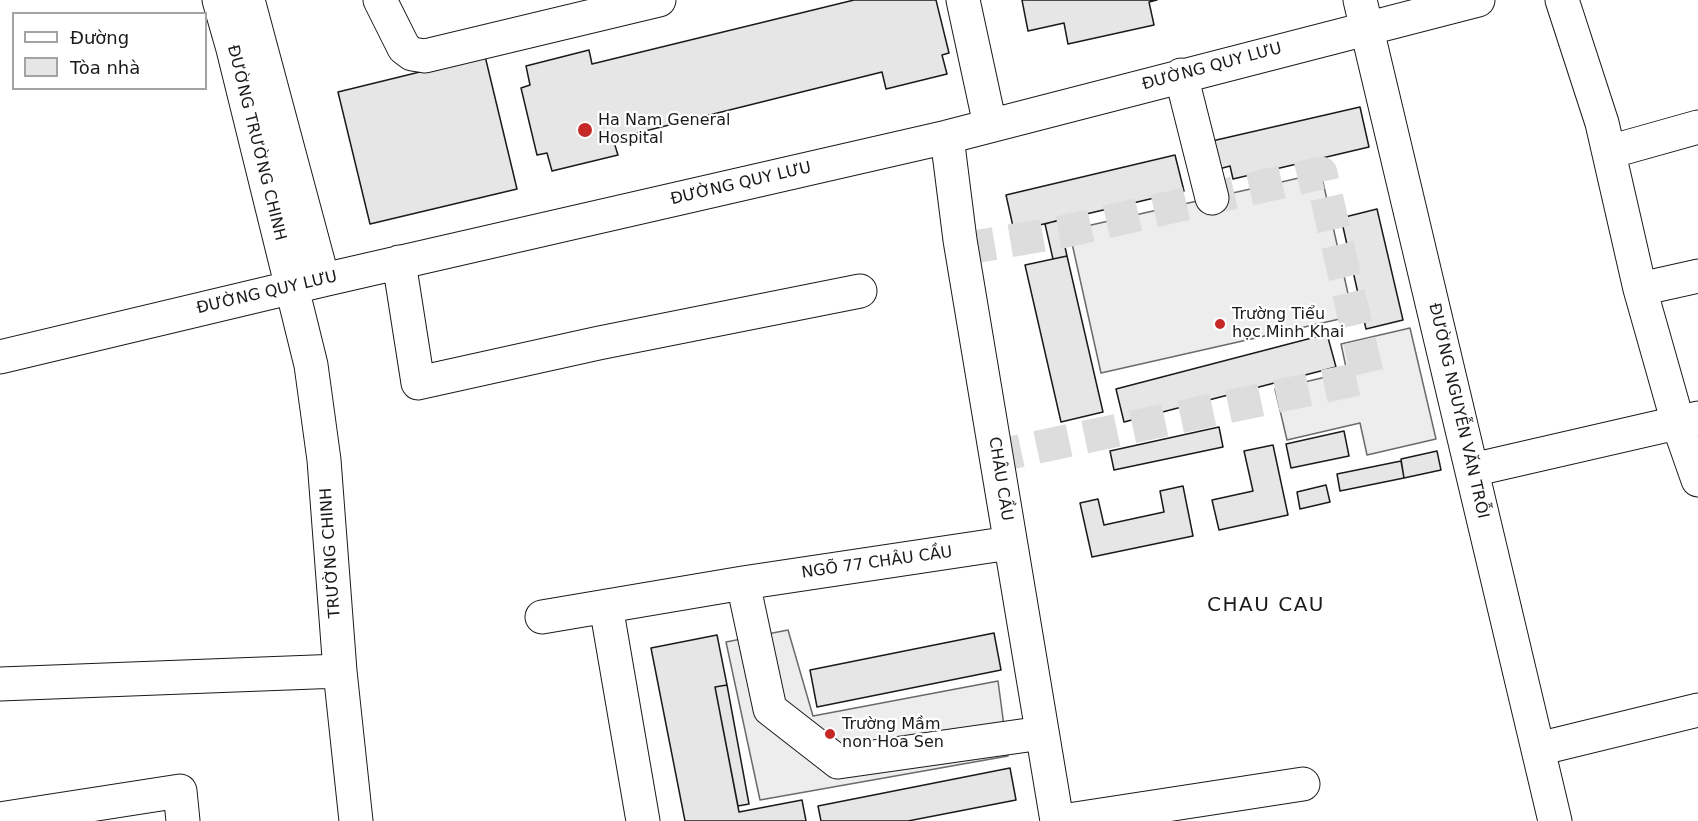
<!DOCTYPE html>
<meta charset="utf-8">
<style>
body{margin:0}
#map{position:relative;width:1698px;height:821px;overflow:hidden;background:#fff;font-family:"DejaVu Sans",sans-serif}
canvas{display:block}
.legend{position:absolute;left:12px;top:12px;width:195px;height:78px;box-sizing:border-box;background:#fff;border:2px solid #a3a3a3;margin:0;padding:8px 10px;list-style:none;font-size:18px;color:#1a1a1a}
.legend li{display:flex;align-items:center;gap:12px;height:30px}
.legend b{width:30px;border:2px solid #a3a3a3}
</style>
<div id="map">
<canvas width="1698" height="821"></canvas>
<ul class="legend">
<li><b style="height:8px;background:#fff"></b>Đường</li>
<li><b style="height:16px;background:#e6e6e6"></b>Tòa nhà</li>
</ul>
</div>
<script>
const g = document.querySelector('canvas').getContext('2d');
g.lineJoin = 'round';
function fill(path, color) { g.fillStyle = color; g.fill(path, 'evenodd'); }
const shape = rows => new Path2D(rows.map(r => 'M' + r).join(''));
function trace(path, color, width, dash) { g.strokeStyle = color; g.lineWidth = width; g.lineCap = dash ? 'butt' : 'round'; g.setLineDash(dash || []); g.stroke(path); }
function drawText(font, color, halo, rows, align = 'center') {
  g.font = font + ' "DejaVu Sans",sans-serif'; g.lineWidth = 4.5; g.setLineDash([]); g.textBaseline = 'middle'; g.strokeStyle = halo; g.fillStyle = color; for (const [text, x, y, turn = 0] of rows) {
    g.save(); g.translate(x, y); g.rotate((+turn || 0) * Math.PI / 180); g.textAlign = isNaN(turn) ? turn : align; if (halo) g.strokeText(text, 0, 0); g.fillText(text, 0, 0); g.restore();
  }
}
const built = shape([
 [1321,173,1353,316,1101,373,1069,230,1321,173],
 [1410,328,1436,439,1367,455,1360,423,1287,440,1275,389,1347,372,1341,344,1410,328],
 [788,630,813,716,998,681,1008,756,760,800,726,642,788,630]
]);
const building = shape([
 [854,0,936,0,949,53,942,55,947,74,886,89,882,72,613,139,618,155,552,171,547,153,537,155,521,88,530,85,526,66,589,50,592,64,854,0],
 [1022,0,1157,0,1149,2,1154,25,1068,44,1064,23,1028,31,1022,0],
 [485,56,517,189,370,224,338,92,485,56],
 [1360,107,1369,147,1233,179,1230,166,1219,169,1212,141,1360,107],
 [1175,155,1184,191,1014,231,1006,195,1175,155],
 [1377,209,1403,320,1366,329,1341,218,1377,209],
 [1059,220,1067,256,1053,259,1045,224,1059,220],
 [1067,256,1103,412,1061,422,1025,265,1067,256],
 [1327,334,1336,367,1124,422,1116,389,1327,334],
 [1219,427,1223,447,1114,470,1110,451,1219,427],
 [1344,431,1349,456,1291,468,1286,444,1344,431],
 [1273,445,1288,515,1219,530,1212,500,1253,491,1244,451,1273,445],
 [1437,451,1441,470,1404,478,1401,459,1437,451],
 [1401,461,1404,478,1340,491,1337,474,1401,461],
 [1326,485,1330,502,1300,509,1297,492,1326,485],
 [1183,486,1193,536,1092,557,1080,503,1098,499,1104,525,1164,512,1160,491,1183,486],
 [994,633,1001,670,817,707,810,670,994,633],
 [717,635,727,685,715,687,739,812,802,800,806,821,685,821,651,648,717,635],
 [727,685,749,804,738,806,715,687,727,685],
 [1010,768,1016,800,908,821,821,821,818,806,1010,768]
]);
const minorTunnel = shape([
 [962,249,1062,232,1321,173,1368,377,996,456]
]);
const minor = shape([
 [219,0,233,49,311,365,324,460,340,671,356,821],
 [248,0,323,280],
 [380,0,404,48,412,54,425,56,659,0],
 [963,0,990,125],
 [1360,0,1555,821],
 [1562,0,1602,123,1640,289,1678,423,1698,480],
 [1181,75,1212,198],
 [947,137,960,240,1057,821],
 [1609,152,1698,127],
 [399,262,418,383,599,343,860,291],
 [1640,289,1698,276],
 [0,357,323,280,947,137,1478,0],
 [1472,470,1698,418],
 [743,583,770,709,838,762,1042,733],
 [606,606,643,821],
 [542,617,743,583,1010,543],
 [0,684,340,671],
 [1538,749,1698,710],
 [0,819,180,791,183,821],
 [1062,821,1303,784]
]);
const markers = [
 [585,130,8,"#c62828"],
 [1220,324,6,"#c62828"],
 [830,734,6,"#c62828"]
];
const streetNames = [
 ["ĐƯỜNG QUY LƯU",1212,67,-15],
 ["ĐƯỜNG TRƯỜNG CHINH",256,143,76],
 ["ĐƯỜNG QUY LƯU",741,184,-13],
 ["ĐƯỜNG QUY LƯU",267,293,-13],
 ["ĐƯỜNG NGUYỄN VĂN TRỖI",1458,411,77],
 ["CHÂU CẦU",1000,479,81],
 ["TRƯỜNG CHINH",331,553,-94],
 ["NGÕ 77 CHÂU CẦU",877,563,-8]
];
const poiNames = [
 ["Ha Nam General",598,121],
 ["Hospital",598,139],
 ["Trường Tiểu",1232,315],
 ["học Minh Khai",1232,333],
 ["Trường Mầm",842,725],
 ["non Hoa Sen",842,743]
];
const quarterNames = [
 ["CHAU CAU",1266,606]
];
fill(built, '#ededed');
trace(built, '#6a6a6a', 1.5);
fill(building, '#e6e6e6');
trace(building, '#1a1a1a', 1.5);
trace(minorTunnel, '#ddd', 33, [33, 16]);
trace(minor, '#1a1a1a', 35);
trace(minor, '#fff', 33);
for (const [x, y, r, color] of markers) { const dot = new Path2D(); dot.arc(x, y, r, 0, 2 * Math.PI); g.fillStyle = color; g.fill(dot); trace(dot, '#fff', 2); }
drawText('16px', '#1a1a1a', '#fff', streetNames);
drawText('16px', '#1a1a1a', '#fff', poiNames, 'left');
g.letterSpacing = '1.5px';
drawText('20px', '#1a1a1a', '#fff', quarterNames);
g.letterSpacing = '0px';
</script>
